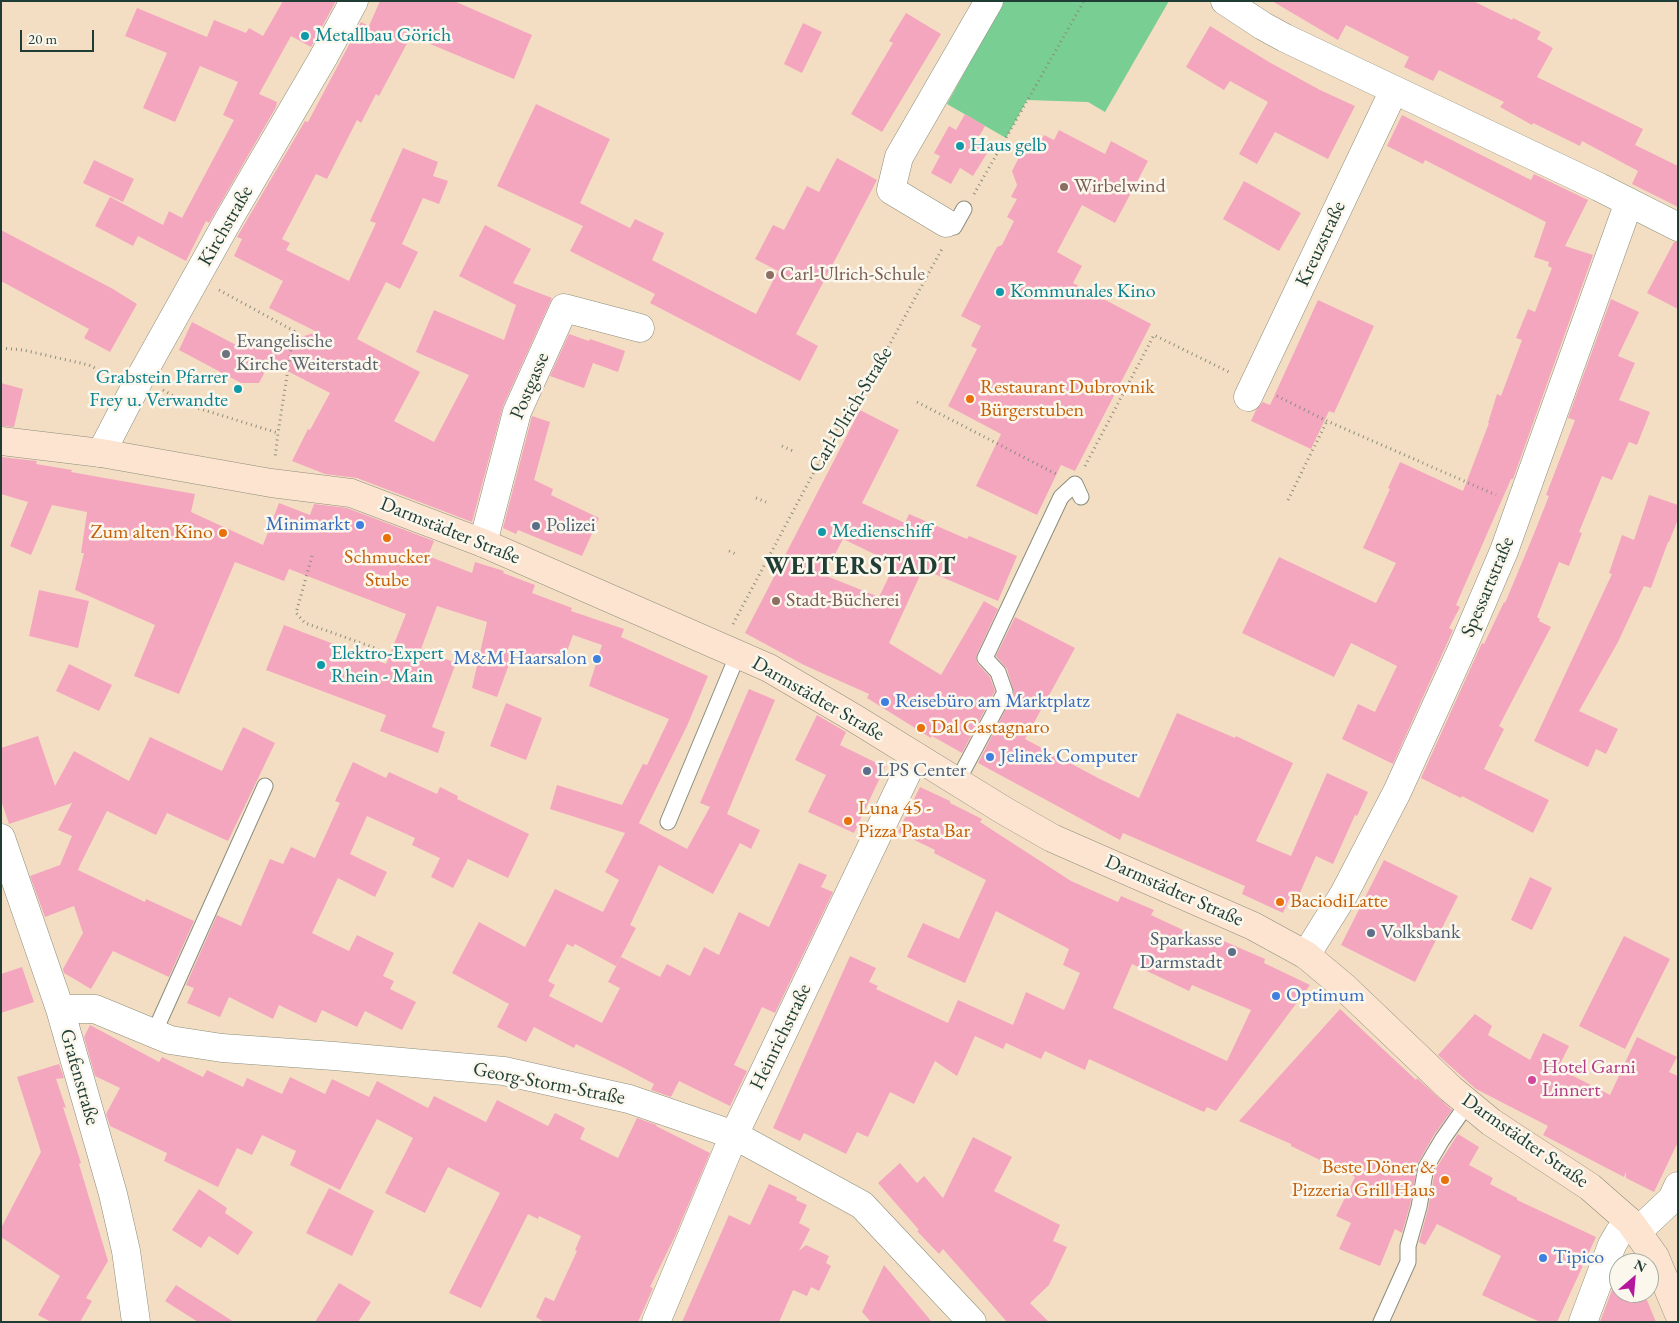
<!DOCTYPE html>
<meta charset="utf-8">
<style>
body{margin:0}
#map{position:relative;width:1679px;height:1323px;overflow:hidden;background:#f4dec3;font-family:"EB Garamond",serif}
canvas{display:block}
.frame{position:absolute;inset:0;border:2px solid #1f3d34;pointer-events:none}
.north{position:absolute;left:1609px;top:1253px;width:50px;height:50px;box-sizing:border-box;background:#fbf7ec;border:1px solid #a3ada2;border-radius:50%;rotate:27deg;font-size:14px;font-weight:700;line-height:20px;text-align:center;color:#1f3d34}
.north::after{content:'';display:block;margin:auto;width:18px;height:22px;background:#b5179e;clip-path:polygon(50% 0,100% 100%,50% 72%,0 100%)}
.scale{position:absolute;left:20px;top:30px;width:74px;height:22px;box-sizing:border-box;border:2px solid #1f3d34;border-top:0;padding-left:6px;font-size:15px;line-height:18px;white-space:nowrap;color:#1f3d34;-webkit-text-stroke:4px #fbf7ec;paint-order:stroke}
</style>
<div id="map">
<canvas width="1679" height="1323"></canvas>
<div class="frame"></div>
<div class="north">N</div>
<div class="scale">20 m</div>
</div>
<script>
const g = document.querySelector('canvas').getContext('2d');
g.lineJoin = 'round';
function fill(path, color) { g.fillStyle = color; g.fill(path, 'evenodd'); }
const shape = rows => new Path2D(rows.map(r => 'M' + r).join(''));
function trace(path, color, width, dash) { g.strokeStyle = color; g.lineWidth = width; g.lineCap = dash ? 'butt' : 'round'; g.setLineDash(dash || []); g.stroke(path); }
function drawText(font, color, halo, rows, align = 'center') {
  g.font = font + ' "EB Garamond",serif'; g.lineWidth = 5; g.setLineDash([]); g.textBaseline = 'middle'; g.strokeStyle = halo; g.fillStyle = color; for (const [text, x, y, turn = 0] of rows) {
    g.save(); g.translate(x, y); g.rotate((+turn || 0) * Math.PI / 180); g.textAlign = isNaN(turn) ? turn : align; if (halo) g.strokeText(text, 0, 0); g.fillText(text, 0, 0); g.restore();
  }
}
const green = shape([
 [1004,1,1169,1,1105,112,1088,102,1027,100,1006,138,947,104]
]);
const building = shape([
 [283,1,336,1,311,47,291,36,259,94,277,102,276,107,209,223,206,221,186,261,138,236,133,246,95,226,110,197,163,225,169,211,182,218,234,120,223,115,238,82,200,66,175,122,143,108,167,53,125,36,137,8,207,37,214,20,246,33,249,28,263,36],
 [380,1,454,1,532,35,514,79,411,36,379,96,376,94,361,123,357,120,327,179,316,174,282,239,290,243,286,250,349,281,376,223,370,221,403,148,438,162,433,176,448,181,439,204,423,198,402,244,418,252,400,289,386,282,357,339,420,372,394,421,434,442,469,375,416,352,434,310,504,340,516,305,459,276,485,225,531,249,513,283,552,298,503,406,472,522,357,478,325,474,292,461,308,429,310,430,330,393,270,362,259,383,241,383,179,350,192,322,240,347,245,338,265,348,317,332,269,308,283,281,234,256,242,239,237,237,305,121,308,122,361,22,369,26],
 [1272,1,1473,1,1512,20,1513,18,1541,32,1537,39,1553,48,1537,77,1643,129,1635,145,1678,166,1678,207,1632,184,1638,171,1582,141,1580,146,1533,123,1532,125,1500,107,1504,102,1439,70,1433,81,1404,67,1409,57,1346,25,1338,40],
 [906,13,941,34,882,132,851,114,893,43,889,41],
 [803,23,822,32,802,73,784,64],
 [1210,26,1269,62,1320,90,1355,106,1328,159,1275,132,1257,164,1239,154,1268,102,1230,81,1224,90,1186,67],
 [536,104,610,139,580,203,630,228,635,219,664,233,652,260,756,314,778,271,755,259,773,225,784,230,807,186,819,192,837,158,877,180,796,334,818,346,800,381,650,303,655,294,570,251,583,226,497,186],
 [965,114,985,126,976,142,989,150,973,176,960,168,951,184,931,173,940,156,934,153,949,126,956,130],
 [1402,115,1531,180,1534,174,1588,200,1565,246,1593,255,1513,479,1511,479,1456,605,1460,607,1449,628,1453,630,1393,764,1342,739,1358,704,1375,712,1397,666,1351,643,1334,677,1242,633,1279,557,1376,603,1396,563,1363,548,1390,489,1388,488,1400,462,1463,491,1489,423,1488,423,1497,394,1501,396,1522,340,1516,338,1528,309,1535,312,1552,268,1548,266,1549,262,1534,257,1546,222,1425,160,1423,164,1387,146],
 [1059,130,1105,154,1111,141,1148,161,1115,223,1082,205,1057,252,1082,266,1073,283,1151,324,1075,471,1061,465,1037,515,976,486,1001,434,948,406,977,349,971,346,981,326,961,316,997,247,1002,245,1014,221,1007,217,1017,199,1011,197,1017,185,1012,171,1027,142,1037,148,1044,135,1054,140],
 [94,160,134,179,123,202,83,183],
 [1244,181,1301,213,1279,251,1223,219],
 [1,230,113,289,137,304,110,352,84,338,89,329,1,281],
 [1674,242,1678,242,1678,309,1647,293],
 [1611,299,1639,312,1618,356,1635,363,1619,400,1650,412,1637,445,1629,442,1612,480,1602,476,1579,532,1582,533,1569,566,1559,562,1537,617,1540,619,1539,621,1551,627,1499,726,1504,729,1484,769,1549,800,1533,833,1462,796,1461,798,1421,778,1482,643,1484,644,1504,602,1505,603,1531,541,1549,496,1546,495,1575,420,1568,418],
 [1318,300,1374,326,1334,413,1329,411,1311,449,1251,421,1256,410,1263,402,1270,405],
 [569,334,589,341,590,339,625,351,618,372,593,363,584,388,550,376],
 [1,383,23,389,14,427,1,426],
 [860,410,899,430,862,503,905,523,909,514,967,539,969,536,1017,556,998,601,923,569,889,643,941,675,984,601,998,609,977,654,976,659,978,664,990,677,995,691,962,753,932,736,931,738,867,698,869,694,804,665,745,633],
 [843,539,895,564,879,597,824,575],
 [532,416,550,422,534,480,553,489,551,495,599,518,582,556,518,530,516,534,503,528],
 [1,457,37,461,36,464,72,470,71,472,195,494,191,512,263,545,279,503,310,515,314,504,347,508,434,541,428,556,472,573,475,562,504,571,503,573,535,585,532,593,572,608,571,611,624,629,621,637,708,676,687,726,639,823,687,849,710,807,700,803,749,689,775,700,727,814,760,830,751,849,740,843,713,894,659,865,630,925,636,928,616,966,575,944,573,947,567,944,548,981,555,985,549,996,602,1023,620,988,608,982,621,957,660,977,667,964,690,976,704,947,719,955,739,912,769,927,799,863,827,875,821,887,833,892,775,1013,762,1007,734,1065,747,1071,730,1106,679,1081,671,1097,651,1090,654,1084,626,1069,576,1044,574,1048,534,1027,526,1042,497,1027,509,1004,452,973,479,922,525,947,555,889,603,912,619,880,605,872,625,833,550,809,557,785,622,805,643,764,647,765,669,719,589,686,602,645,573,635,561,667,514,651,497,697,472,688,487,622,437,606,421,649,456,663,432,727,445,732,438,753,380,731,386,715,266,670,284,625,386,664,406,614,289,569,284,581,235,562,179,694,134,676,155,625,75,590,84,553,81,553,87,512,52,505,31,555,10,546,28,502,1,494],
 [1649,495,1678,505,1678,519,1669,542,1668,542,1651,588,1644,586,1618,642,1579,711,1618,729,1606,754,1596,749,1588,767,1534,741,1612,574,1609,573,1622,535,1634,540],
 [39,590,89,601,78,648,29,636],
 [1015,617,1075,648,1025,739,1098,778,1139,798,1177,713,1235,738,1236,736,1293,763,1256,841,1291,856,1327,773,1368,792,1357,816,1355,815,1333,864,1316,856,1299,895,1292,892,1283,913,1242,894,1245,886,1123,833,1120,840,978,763,1014,693,1007,669,996,656],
 [69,664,112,685,99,711,56,691],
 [506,703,542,718,526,760,490,746],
 [817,715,846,732,840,745,885,767,854,833,808,812,826,775,795,760],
 [243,727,275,743,228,841,167,813,156,835,107,811,80,865,78,870,145,902,146,899,194,921,169,977,113,951,91,989,64,973,63,969,83,933,74,906,45,917,30,876,60,865,72,836,58,830,72,803,9,824,1,800,1,748,38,736,55,786,74,751,129,781,150,737,222,771],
 [353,762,386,778,389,772,437,794,440,787,458,796,457,799,529,834,508,878,468,859,453,888,431,877,440,858,412,845,415,838,367,816,350,854,387,872,375,897,338,878,312,933,349,951,357,935,394,953,383,976,394,981,390,989,416,1002,402,1030,365,1011,357,1027,322,1010,316,1023,279,1005,273,1019,229,997,220,1017,187,1003,194,988,186,985,217,915,241,926,270,859,283,864,291,847,315,858,340,803,335,801],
 [920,787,950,801,950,803,982,819,980,822,1071,881,1118,902,1121,896,1154,910,1151,915,1209,942,1212,936,1265,959,1264,963,1310,985,1216,1111,1207,1107,1204,1112,1089,1059,1085,1070,1045,1051,1041,1059,1006,1043,1003,1049,975,1036,957,1076,935,1061,914,1104,890,1092,868,1137,857,1132,846,1154,804,1133,800,1141,773,1128,850,956,876,968,869,982,878,986,876,989,948,1023,958,1000,1013,1025,1026,992,1064,1010,1080,973,1063,965,1069,949,996,911,965,983,907,957,923,923,959,939,986,880,934,853,935,850,898,832],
 [1132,964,1189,991,1192,985,1251,1010,1227,1061,1113,1008],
 [1384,860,1458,896,1415,982,1341,945],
 [1530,877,1552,888,1532,930,1511,920],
 [1624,936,1670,959,1625,1049,1579,1026],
 [22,967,34,1002,1,1013,1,974],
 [1340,1009,1416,1080,1417,1078,1452,1110,1434,1135,1418,1163,1410,1205,1402,1233,1395,1229,1380,1266,1339,1249,1351,1223,1336,1216,1355,1177,1291,1146,1291,1144,1239,1121],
 [1475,1014,1492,1026,1488,1035,1530,1060,1543,1033,1569,1046,1558,1068,1610,1095,1637,1037,1677,1057,1669,1072,1678,1076,1678,1142,1654,1192,1626,1178,1626,1172,1624,1177,1543,1135,1548,1126,1476,1089,1438,1055],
 [90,1025,159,1062,162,1057,203,1077,207,1070,243,1087,247,1078,282,1094,290,1077,325,1094,332,1079,369,1097,377,1081,428,1108,434,1096,486,1122,497,1100,548,1126,555,1113,585,1128,580,1139,618,1158,637,1118,657,1125,656,1126,710,1153,675,1236,650,1287,653,1288,638,1322,544,1322,536,1317,545,1297,554,1301,577,1251,575,1250,581,1236,539,1216,538,1219,528,1214,481,1308,449,1293,500,1193,448,1167,425,1213,385,1193,413,1138,377,1119,340,1190,290,1165,296,1151,262,1135,252,1155,237,1148,218,1187,164,1161,167,1153,110,1126,106,1114,120,1088,95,1076,84,1037],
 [59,1064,64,1078,56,1079,66,1108,63,1107,81,1163,79,1164,108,1261,86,1298,92,1301,80,1322,51,1322,38,1315,60,1276,1,1237,1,1228,41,1152,17,1077],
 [1458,1134,1479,1147,1469,1165,1493,1178,1490,1184,1517,1198,1517,1200,1596,1237,1557,1322,1540,1322,1482,1295,1501,1256,1437,1224,1425,1245,1419,1242,1428,1209,1435,1170],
 [973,1137,1012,1157,994,1191,1060,1225,1053,1241,1067,1247,1049,1285,1030,1303,1049,1322,1007,1322,943,1249,939,1254,917,1231,919,1230,878,1183,900,1163,917,1183,924,1176,943,1198],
 [769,1184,797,1197,796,1200,807,1205,799,1223,810,1229,799,1251,806,1245,829,1256,826,1263,831,1266,819,1291,811,1287,807,1296,793,1290,779,1322,682,1322,729,1215,750,1225],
 [329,1188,374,1211,352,1256,306,1233],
 [199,1189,227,1208,225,1213,253,1232,238,1255,209,1236,201,1248,172,1230],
 [884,1265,932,1322,871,1322,862,1312],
 [339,1283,371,1302,358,1322,315,1322],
 [176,1285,234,1322,198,1322,165,1301],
 [1619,1288,1619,1293,1644,1293,1656,1322,1600,1322,1612,1290]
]);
const path = shape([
 [974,194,1084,1],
 [219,290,294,331,278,433],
 [1,348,23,350,89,365,112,377],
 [163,390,188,405,278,433,275,458],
 [1277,396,1327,421,1496,495],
 [917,402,1056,474],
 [782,446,793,451],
 [1085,466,1154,335,1231,373],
 [756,498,766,502],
 [1288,500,1327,421],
 [729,551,738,555],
 [312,556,296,613,305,623,378,649],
 [733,624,855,395,863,393,943,247]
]);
const lane = shape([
 [946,223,954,227,964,209],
 [957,782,1005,692,998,672,985,658,1061,497,1075,484,1081,497],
 [668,822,738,654],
 [154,1033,265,786],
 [1381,1322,1408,1262,1408,1246,1419,1207,1426,1167,1442,1140,1468,1103]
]);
const street = shape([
 [1225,1,1263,26,1285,38,1599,187,1678,227],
 [946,223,891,190,899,157,989,1],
 [1248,397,1394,90],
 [101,453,140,378,230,217,323,58,354,1],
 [483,543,517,412,564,308,640,328],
 [1,838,60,1009,113,1194,126,1251,136,1322],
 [1306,955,1344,894,1397,792,1462,649,1504,551,1629,202],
 [60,1009,95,1009,170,1040,222,1048,334,1056,504,1071,629,1099,734,1135,862,1205,972,1322],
 [1638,1231,1672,1199,1678,1186],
 [656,1322,734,1135,915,756],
 [1583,1322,1612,1245,1619,1233,1630,1222]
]);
const secondary = shape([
 [1,441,101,453,271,483,351,493,483,543,769,668,854,718,1003,810,1052,838,1253,926,1306,955,1343,986,1451,1089,1491,1122,1590,1187,1630,1222,1655,1257,1678,1312]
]);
const markers = [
 [305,36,5,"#0f9aa8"],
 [960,146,5,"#0f9aa8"],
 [1064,187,5,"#8d6e63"],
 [770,275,5,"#8d6e63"],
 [1000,292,5,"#0f9aa8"],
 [226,354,5,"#6b7280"],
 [238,389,5,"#0f9aa8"],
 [970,399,5,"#e8710a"],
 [360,525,5,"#3f7fe0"],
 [536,526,5,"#5c6f8a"],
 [822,532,5,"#0f9aa8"],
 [223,533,5,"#e8710a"],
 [387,538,5,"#e8710a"],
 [776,601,5,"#8d6e63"],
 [597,659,5,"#3f7fe0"],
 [321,665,5,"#0f9aa8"],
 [885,702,5,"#3f7fe0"],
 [921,728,5,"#e8710a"],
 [990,757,5,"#3f7fe0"],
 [867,771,5,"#5c6f8a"],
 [848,821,5,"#e8710a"],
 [1280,902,5,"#e8710a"],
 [1371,933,5,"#5c6f8a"],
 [1232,952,5,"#5c6f8a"],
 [1276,996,5,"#3f7fe0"],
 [1532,1080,5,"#d1479c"],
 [1445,1180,5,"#e8710a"],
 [1543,1258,5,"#3f7fe0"]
];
const cultureNames = [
 ["Metallbau Görich",315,36],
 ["Haus gelb",970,146],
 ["Kommunales Kino",1010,292],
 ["Grabstein Pfarrer",228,378,"right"],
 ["Frey u. Verwandte",228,401,"right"],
 ["Medienschiff",832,532],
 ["Elektro-Expert",331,654],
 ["Rhein - Main",331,677]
];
const educationNames = [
 ["Wirbelwind",1074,187],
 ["Carl-Ulrich-Schule",780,275],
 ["Stadt-Bücherei",786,601]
];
const streetNames = [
 ["Kirchstraße",226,226,-60],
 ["Kreuzstraße",1321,244,-65],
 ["Postgasse",530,386,-67],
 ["Carl-Ulrich-Straße",851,410,-59],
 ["Darmstädter Straße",450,531,22],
 ["Spessartstraße",1488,587,-67],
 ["Darmstädter Straße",818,699,30],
 ["Darmstädter Straße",1174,891,24],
 ["Heinrichstraße",781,1037,-64],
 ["Grafenstraße",79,1077,74],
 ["Georg-Storm-Straße",549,1084,11],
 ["Darmstädter Straße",1525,1141,35]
];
const worshipNames = [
 ["Evangelische",236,342],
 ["Kirche Weiterstadt",236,365]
];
const foodNames = [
 ["Restaurant Dubrovnik",980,388],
 ["Bürgerstuben",980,411],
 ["Zum alten Kino",213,533,"right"],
 ["Schmucker",387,558,"center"],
 ["Stube",387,581,"center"],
 ["Dal Castagnaro",931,728],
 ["Luna 45 -",858,809],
 ["Pizza Pasta Bar",858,832],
 ["BaciodiLatte",1290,902],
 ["Beste Döner &",1435,1168,"right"],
 ["Pizzeria Grill Haus",1435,1191,"right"]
];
const shopNames = [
 ["Minimarkt",350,525,"right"],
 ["M&M Haarsalon",587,659,"right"],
 ["Reisebüro am Marktplatz",895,702],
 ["Jelinek Computer",1000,757],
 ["Optimum",1286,996],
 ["Tipico",1553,1258]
];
const serviceNames = [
 ["Polizei",546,526],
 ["LPS Center",877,771],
 ["Volksbank",1381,933],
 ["Sparkasse",1222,940,"right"],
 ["Darmstadt",1222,963,"right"]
];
const hotelNames = [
 ["Hotel Garni",1542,1068],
 ["Linnert",1542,1091]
];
const districtNames = [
 ["WEITERSTADT",860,567]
];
fill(green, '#78ce93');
fill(building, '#f4a6bf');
trace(lane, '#8a8e7c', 17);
trace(street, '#8a8e7c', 29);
trace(secondary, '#8a8e7c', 29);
trace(path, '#8a8e7c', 3, [1, 4]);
trace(lane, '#fff', 15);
trace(street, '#fff', 28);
trace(secondary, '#fde4d0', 28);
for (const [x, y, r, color] of markers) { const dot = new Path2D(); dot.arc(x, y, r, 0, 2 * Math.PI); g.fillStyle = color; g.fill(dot); trace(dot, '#fbf7ec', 2); }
drawText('20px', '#0d838f', '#fbf7ec', cultureNames, 'left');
drawText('20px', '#785e54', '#fbf7ec', educationNames, 'left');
drawText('20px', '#1f3d34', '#fbf7ec', streetNames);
drawText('20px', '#5b616d', '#fbf7ec', worshipNames, 'left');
drawText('20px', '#c56008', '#fbf7ec', foodNames, 'left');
drawText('20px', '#366cbe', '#fbf7ec', shopNames, 'left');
drawText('20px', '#4e5e75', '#fbf7ec', serviceNames, 'left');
drawText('20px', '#b23c85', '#fbf7ec', hotelNames, 'left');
g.letterSpacing = '1px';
drawText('bold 25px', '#1f3d34', '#fbf7ec', districtNames);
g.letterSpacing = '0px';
</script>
